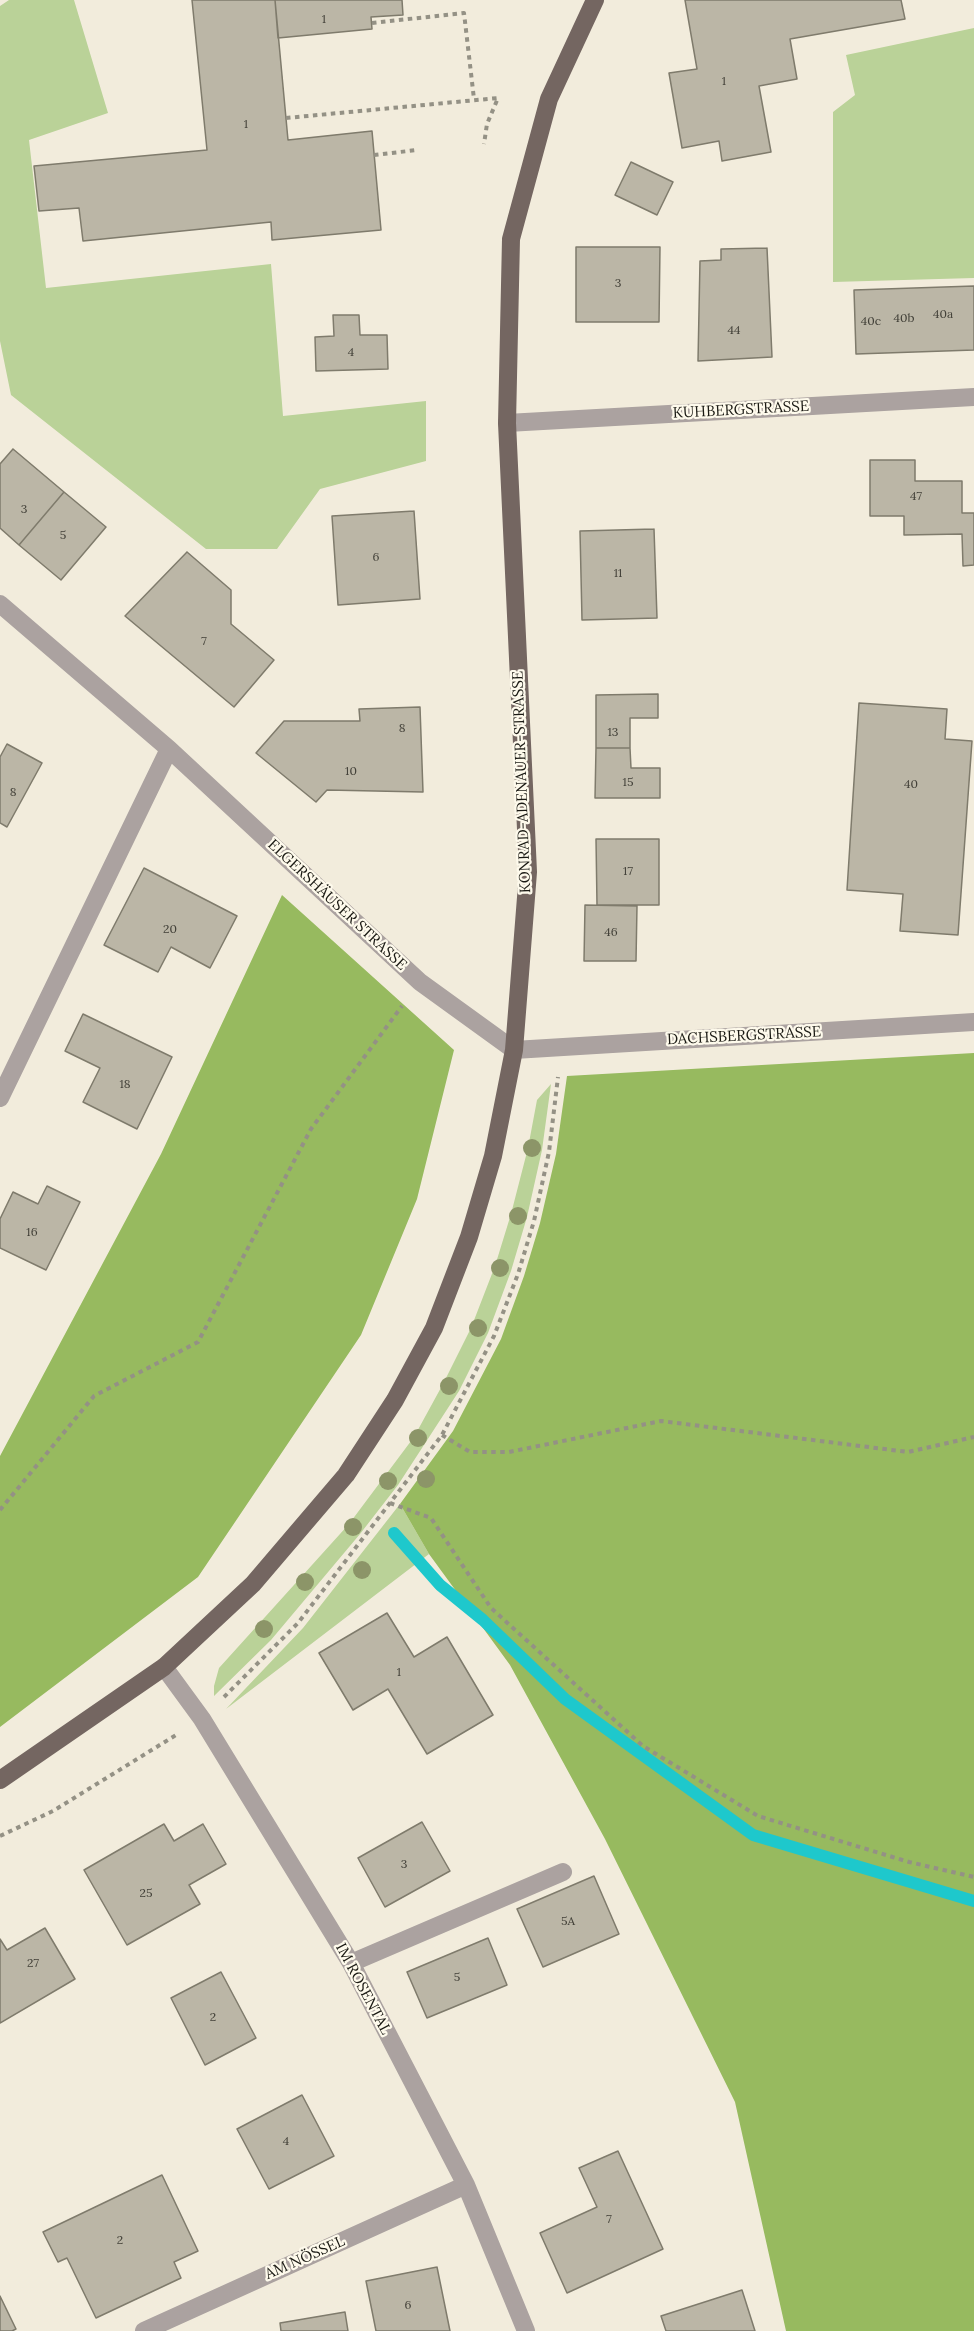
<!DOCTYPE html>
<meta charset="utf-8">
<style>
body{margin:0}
canvas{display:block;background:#f2ecdc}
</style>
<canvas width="974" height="2331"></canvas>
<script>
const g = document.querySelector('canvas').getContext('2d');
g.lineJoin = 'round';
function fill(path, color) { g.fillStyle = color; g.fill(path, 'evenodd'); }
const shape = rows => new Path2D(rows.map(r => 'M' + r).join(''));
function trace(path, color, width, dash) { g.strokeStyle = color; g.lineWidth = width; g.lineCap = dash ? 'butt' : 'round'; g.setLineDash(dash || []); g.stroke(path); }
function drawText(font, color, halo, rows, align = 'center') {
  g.font = font + ' Lora,serif'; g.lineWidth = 4.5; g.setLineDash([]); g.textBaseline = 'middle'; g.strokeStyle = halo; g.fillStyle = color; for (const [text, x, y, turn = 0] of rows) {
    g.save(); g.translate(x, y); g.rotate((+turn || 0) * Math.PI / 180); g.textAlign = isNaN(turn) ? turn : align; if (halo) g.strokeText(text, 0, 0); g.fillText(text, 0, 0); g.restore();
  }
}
const green = shape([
 [9,0,74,0,108,113,29,140,46,288,271,264,283,416,426,401,426,461,320,489,277,549,206,549,11,395,0,341,0,6],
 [974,28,974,278,833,282,833,112,855,95,846,55],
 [551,1084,542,1150,527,1217,511,1271,488,1333,459,1391,398,1485,360,1534,271,1640,214,1696,214,1686,219,1668,349,1524,414,1437,443,1384,471,1328,495,1266,511,1214,528,1148,537,1100],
 [400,1504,429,1554,226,1709,303,1628]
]);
const forest = shape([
 [282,895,454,1050,417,1199,361,1335,198,1577,0,1727,0,1456,161,1154],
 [974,1053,974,2331,786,2331,735,2102,605,1839,510,1665,429,1554,400,1504,453,1431,501,1339,524,1276,540,1223,556,1154,567,1076]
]);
const stream = shape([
 [394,1533,440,1585,483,1620,565,1699,753,1835,974,1901]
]);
const building = shape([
 [192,0,275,0,288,140,372,131,381,230,272,240,271,222,83,241,79,208,39,211,34,166,207,150,192,0],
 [275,0,402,0,403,15,371,17,372,29,278,38,275,0],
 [685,0,901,0,905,19,790,39,797,79,759,86,771,152,722,161,719,141,682,148,669,73,697,69,685,0],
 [631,162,673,182,657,215,615,195,631,162],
 [576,247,660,247,659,322,576,322,576,247],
 [767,248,772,357,698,361,700,261,721,260,721,249,767,248],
 [974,286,974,350,856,354,854,290,974,286],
 [333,315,359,315,360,335,387,335,388,369,316,371,315,337,334,336,333,315],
 [13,449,64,492,19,545,0,528,0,464,13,449],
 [870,460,915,460,915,481,962,481,962,513,974,513,974,565,963,566,962,534,904,535,904,516,870,516,870,460],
 [64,492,106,527,61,580,19,545,64,492],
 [414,511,420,599,338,605,332,516,414,511],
 [654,529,657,618,582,620,580,531,654,529],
 [187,552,231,590,231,624,274,660,234,707,125,616,187,552],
 [658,694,658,718,630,718,630,748,596,748,596,695,658,694],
 [859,703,947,709,945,739,972,741,958,935,900,931,903,894,847,890,859,703],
 [420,707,423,792,327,790,316,802,256,753,284,721,360,721,359,709,420,707],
 [7,744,42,763,7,827,0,823,0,757,7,744],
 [596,748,630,748,631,768,660,768,660,798,595,798,596,748],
 [596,839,659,839,659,905,597,905,596,839],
 [144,868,237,916,210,968,171,947,158,972,104,945,144,868],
 [585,905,637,906,636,961,584,961,585,905],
 [83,1014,172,1057,137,1129,83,1102,100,1068,65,1051,83,1014],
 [47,1186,80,1202,46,1270,0,1248,0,1219,13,1192,38,1204,47,1186],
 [387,1613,414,1657,447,1637,493,1715,427,1754,388,1689,353,1710,319,1653,387,1613],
 [422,1822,450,1871,385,1907,358,1858,422,1822],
 [164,1824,174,1841,203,1824,226,1864,189,1885,200,1904,127,1945,84,1870,164,1824],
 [594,1876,619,1934,543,1967,517,1909,594,1876],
 [45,1928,75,1979,0,2023,0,1939,7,1950,45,1928],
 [488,1938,507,1985,427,2018,407,1972,488,1938],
 [221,1972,256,2038,205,2065,171,1998,221,1972],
 [302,2095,334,2156,269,2189,237,2129,302,2095],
 [618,2151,663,2249,567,2293,540,2233,597,2207,579,2168,618,2151],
 [162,2175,198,2251,174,2262,181,2278,96,2318,67,2258,58,2262,43,2232,162,2175],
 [437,2267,450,2331,376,2331,366,2281,437,2267],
 [742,2290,755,2331,666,2331,661,2316,742,2290],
 [0,2296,16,2329,12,2331,0,2331,0,2296],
 [345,2312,348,2331,281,2331,280,2323,345,2312]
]);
const path = shape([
 [372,23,464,13,474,99],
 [286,118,498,98,487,124,484,144],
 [374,155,417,150],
 [442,1435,470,1452,509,1452,661,1421,908,1452,974,1437],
 [390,1503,431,1518,491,1608,643,1746,758,1816,909,1862,974,1877],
 [0,1510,94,1396,198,1342,311,1129,402,1006],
 [224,1697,298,1623,442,1435,494,1336,518,1274,534,1221,549,1152,558,1077],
 [0,1836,53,1811,176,1735]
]);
const minor = shape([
 [507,423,974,397],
 [0,604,169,749,420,982,514,1050,974,1022],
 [0,1098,169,749],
 [164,1667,202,1719,351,1963,466,2185,526,2331],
 [351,1963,563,1872],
 [144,2331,466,2185]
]);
const major = shape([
 [0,1780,164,1667,253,1584,346,1475,395,1400,434,1328,469,1237,493,1156,514,1050,528,872,507,423,511,239,549,99,595,0]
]);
const trees = [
 [532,1148],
 [518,1216],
 [500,1268],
 [478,1328],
 [449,1386],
 [418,1438],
 [426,1479],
 [388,1481],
 [353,1527],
 [362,1570],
 [305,1582],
 [264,1629]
];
const numberNames = [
 ["1",324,20],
 ["1",724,82],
 ["1",246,125],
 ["3",618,284],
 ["40a",943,315],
 ["40b",904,319],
 ["40c",871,322],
 ["44",734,331],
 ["4",351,353],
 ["47",916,497],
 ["3",24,510],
 ["5",63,536],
 ["6",376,558],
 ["11",618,574],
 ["7",204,642],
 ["8",402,729],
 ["13",613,733],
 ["10",351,772],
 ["15",628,783],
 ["40",911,785],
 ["8",13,793],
 ["17",628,872],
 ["20",170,930],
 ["46",611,933],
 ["18",125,1085],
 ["16",32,1233],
 ["1",399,1673],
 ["3",404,1865],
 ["25",146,1894],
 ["5A",568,1922],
 ["27",33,1964],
 ["5",457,1978],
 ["2",213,2018],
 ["4",286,2142],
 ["7",609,2220],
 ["2",120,2241],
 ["6",408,2306]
];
const streetNames = [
 ["KUHBERGSTRASSE",741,410,-3],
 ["KONRAD-ADENAUER-STRASSE",522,782,-92],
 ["ELGERSHÄUSER STRASSE",337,905,43],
 ["DACHSBERGSTRASSE",744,1036,-3],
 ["IM ROSENTAL",363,1989,62],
 ["AM NÖSSEL",305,2258,-24]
];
fill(green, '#bad298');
fill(forest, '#97ba5f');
trace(stream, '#1ec8cc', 12);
fill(building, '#bbb6a6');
trace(building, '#7f7b6c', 1.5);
trace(path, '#949185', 4, [4.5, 4.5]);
trace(minor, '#aba2a0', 18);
trace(major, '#746661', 18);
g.fillStyle = '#8c9568';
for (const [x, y] of trees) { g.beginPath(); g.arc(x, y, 9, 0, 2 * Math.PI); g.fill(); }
drawText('12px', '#424038', null, numberNames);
drawText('15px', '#1a1913', '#fefaec', streetNames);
</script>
